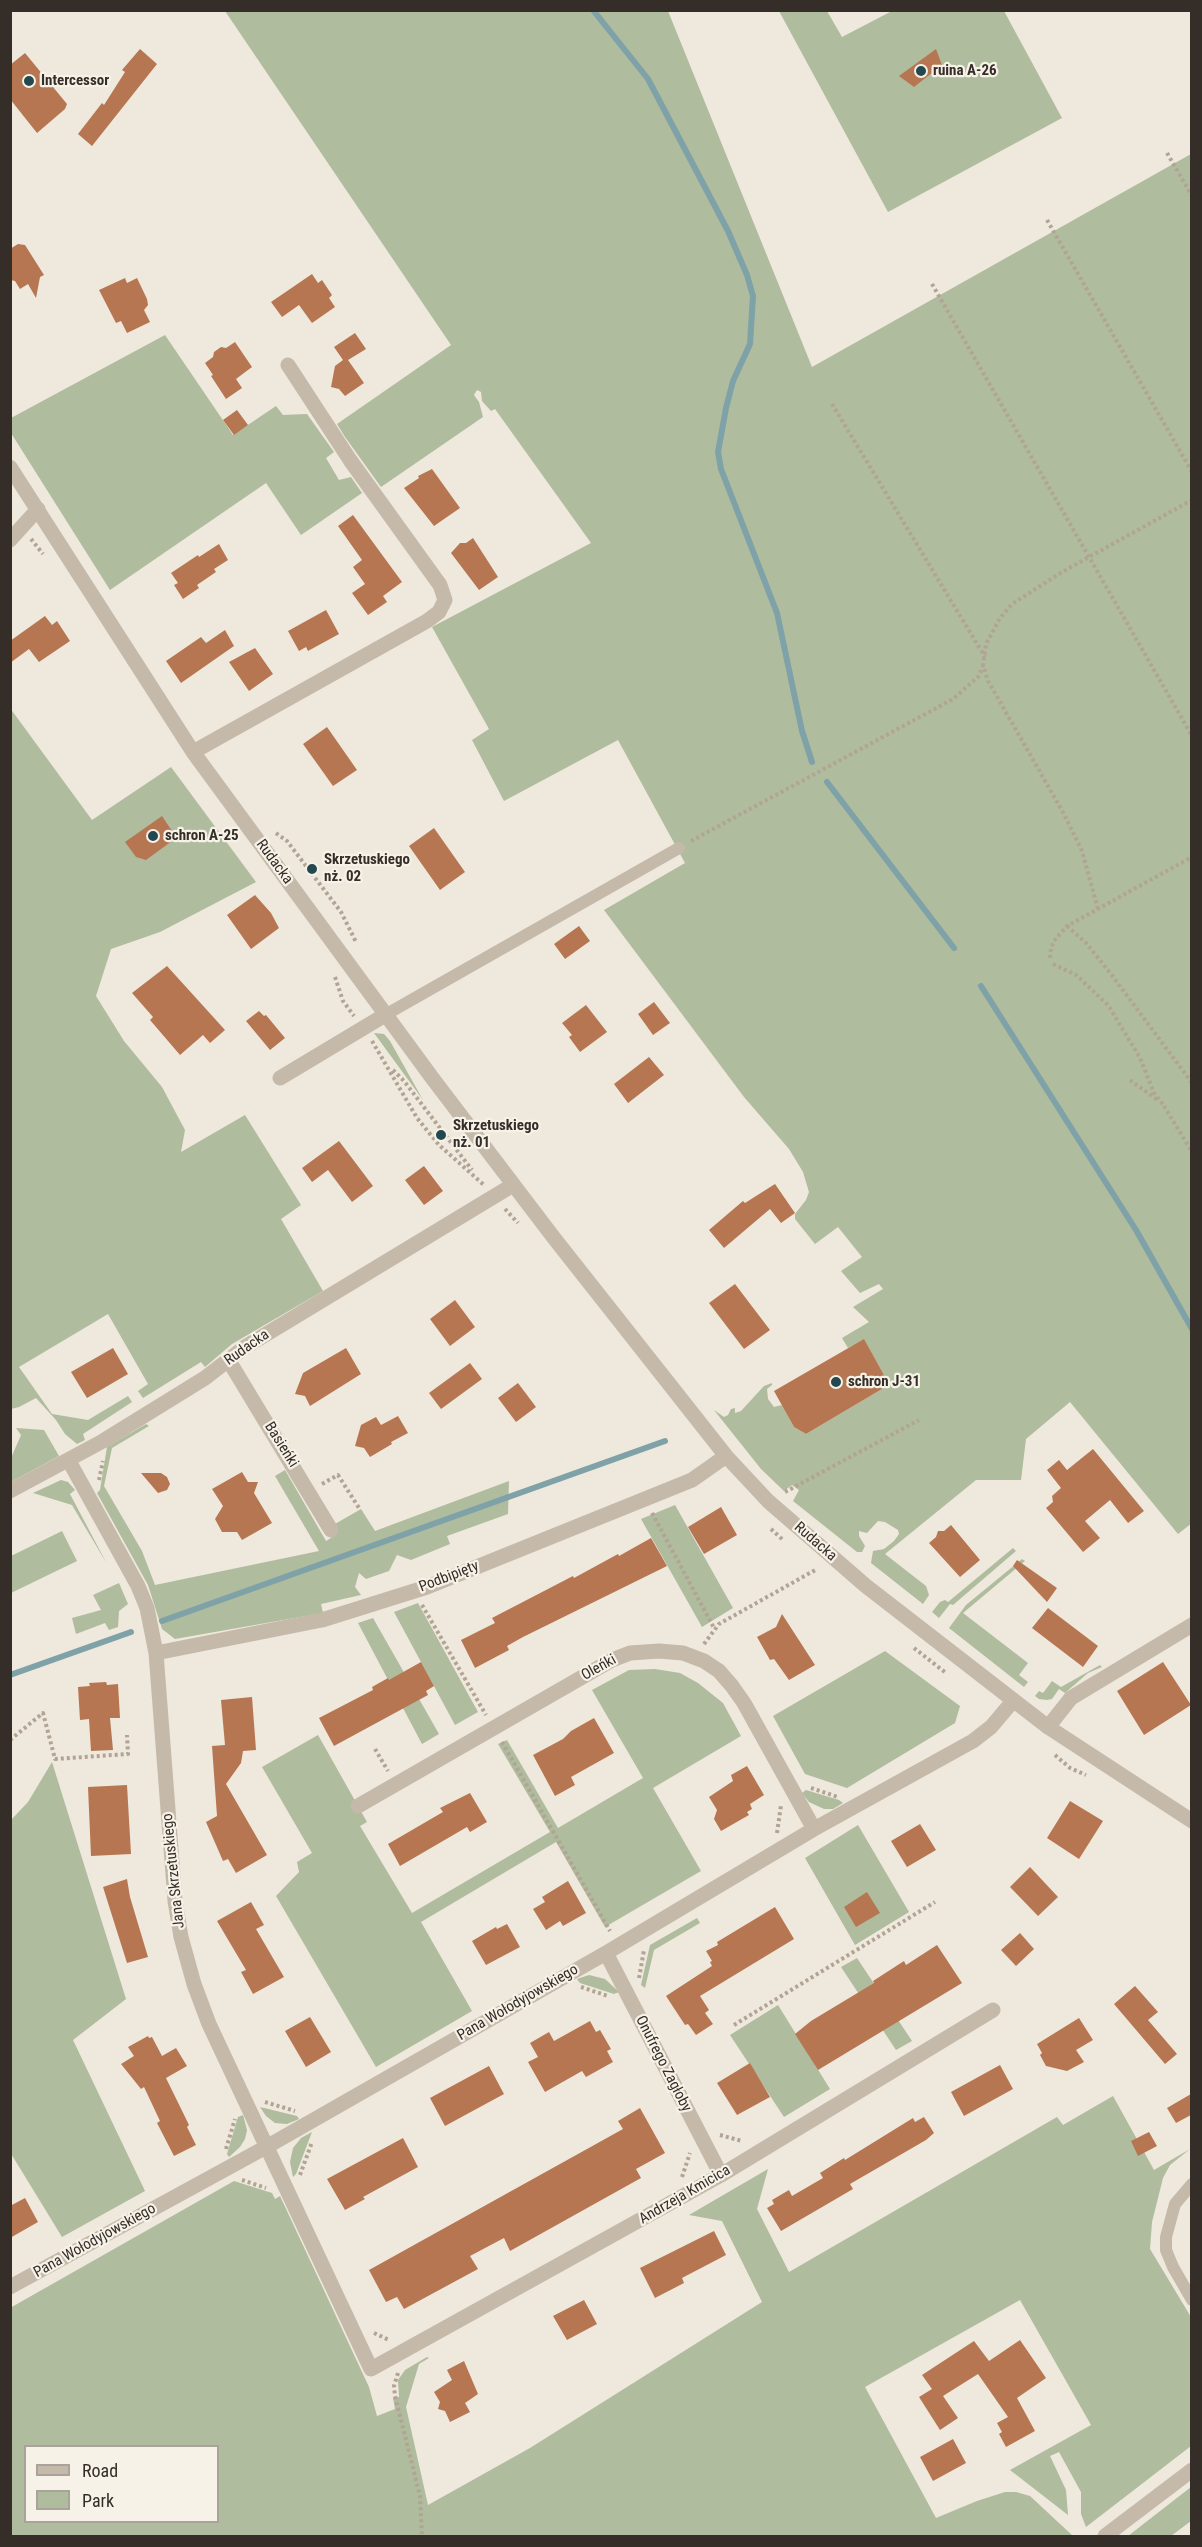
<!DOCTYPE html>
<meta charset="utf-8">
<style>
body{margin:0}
#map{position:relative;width:1202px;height:2547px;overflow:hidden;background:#efe8dc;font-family:"Roboto Condensed",sans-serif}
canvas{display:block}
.frame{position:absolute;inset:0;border:12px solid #342d28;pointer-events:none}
.legend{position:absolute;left:24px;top:2445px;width:195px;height:78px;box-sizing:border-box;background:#f7f2e8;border:2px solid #a9a39b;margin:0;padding:8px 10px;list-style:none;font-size:18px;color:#342d28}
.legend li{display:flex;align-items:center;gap:12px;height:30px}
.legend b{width:30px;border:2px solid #a9a39b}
</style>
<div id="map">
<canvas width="1202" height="2547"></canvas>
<div class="frame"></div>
<ul class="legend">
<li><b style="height:8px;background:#c5b9aa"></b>Road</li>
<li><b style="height:16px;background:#afbc9e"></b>Park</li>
</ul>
</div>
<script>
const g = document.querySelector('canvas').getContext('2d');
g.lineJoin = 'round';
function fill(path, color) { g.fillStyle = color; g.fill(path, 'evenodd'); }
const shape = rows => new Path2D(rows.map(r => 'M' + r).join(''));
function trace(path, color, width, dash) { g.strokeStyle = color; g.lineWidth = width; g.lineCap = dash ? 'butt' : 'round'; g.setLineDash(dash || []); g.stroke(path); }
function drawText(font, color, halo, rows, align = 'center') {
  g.font = font + ' "Roboto Condensed",sans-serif'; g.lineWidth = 4.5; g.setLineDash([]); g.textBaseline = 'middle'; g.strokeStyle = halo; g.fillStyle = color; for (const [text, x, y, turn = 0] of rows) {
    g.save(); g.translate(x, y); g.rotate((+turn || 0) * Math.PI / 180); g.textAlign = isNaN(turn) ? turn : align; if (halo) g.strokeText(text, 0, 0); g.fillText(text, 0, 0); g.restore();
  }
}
const green = shape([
 [225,11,668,11,812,367,1191,154,1192,1523,1178,1534,1070,1402,1026,1439,1021,1480,976,1480,885,1554,926,1586,929,1595,923,1604,871,1563,873,1551,884,1549,894,1541,899,1534,898,1530,885,1522,878,1521,867,1533,859,1531,859,1536,865,1546,862,1552,857,1552,793,1501,799,1490,792,1485,784,1491,761,1469,714,1410,724,1417,728,1415,731,1409,735,1408,735,1413,741,1411,764,1386,772,1383,772,1385,767,1389,768,1399,774,1407,782,1405,794,1427,806,1434,882,1389,884,1375,864,1340,848,1348,842,1338,869,1322,853,1307,883,1289,879,1284,860,1293,841,1271,862,1257,838,1227,815,1244,795,1219,795,1214,806,1200,809,1192,803,1172,789,1149,744,1097,604,910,685,863,618,740,504,801,472,740,489,729,432,627,591,543,495,409,491,411,482,401,481,392,477,390,474,395,479,402,483,417,381,487,345,437,337,424,451,345],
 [779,11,827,11,842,37,892,11,1004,11,1062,118,888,212],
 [165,335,233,435,276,406,283,415,307,414,334,452,326,458,339,480,351,477,362,493,301,535,266,483,110,590,11,433,11,418],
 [10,708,92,820,171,767,256,882,160,932,111,949,96,996,124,1041,162,1087,185,1130,181,1152,245,1115,301,1205,281,1219,323,1291,232,1344,205,1367,201,1362,143,1398,138,1391,148,1384,108,1314,19,1367,52,1414,88,1420,128,1396,132,1402,83,1434,85,1440,77,1444,65,1434,56,1420,36,1398,19,1407,11,1409],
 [374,1033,384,1034,390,1041,423,1100],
 [146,1424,149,1426,112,1448,104,1486,142,1551,155,1585,319,1551,275,1476,285,1470,326,1541,334,1536,335,1524,361,1509,375,1531,509,1481,508,1514,447,1536,450,1544,411,1560,397,1555,389,1571,366,1579,359,1573,355,1587,361,1595,321,1604,323,1613,175,1639,162,1629,148,1585,97,1493,100,1490,107,1447],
 [16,1428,44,1430,59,1456,11,1482,11,1458,21,1435],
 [61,1480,68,1482,75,1490,70,1494,107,1564,72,1505,33,1493],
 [675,1505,733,1608,702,1627,641,1519],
 [62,1531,77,1561,11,1593,11,1556],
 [1013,1548,1016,1551,953,1605,950,1604,939,1618,932,1612,940,1602,945,1600,948,1602],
 [1022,1559,1025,1561,963,1613,1028,1663,1019,1675,1028,1682,1024,1687,949,1628,966,1605],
 [119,1583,128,1604,119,1611,118,1627,109,1630,105,1623,76,1634,72,1618,101,1610,93,1595],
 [418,1603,478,1712,455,1725,394,1612],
 [373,1618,439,1734,422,1744,358,1623],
 [885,1651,960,1706,955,1723,847,1788,805,1774,773,1716],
 [1100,1665,1102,1667,1088,1673,1065,1693,1059,1689,1052,1699,1047,1700,1039,1699,1035,1696,1039,1691,1043,1693,1052,1681,1061,1687],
 [655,1669,680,1673,698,1683,723,1703,741,1736,653,1788,701,1871,605,1927,556,1842,421,1922,472,2011,376,2067,276,1896,299,1872,297,1862,312,1853,262,1767,318,1735,367,1822,360,1826,412,1913,550,1832,498,1744,507,1740,558,1828,643,1778,592,1690,629,1670],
 [52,1762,126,1999,73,2040,145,2191,62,2237,10,2152,11,1820,28,1802],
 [806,1790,839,1800,843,1803,833,1809,824,1809,809,1802,802,1793],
 [858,1825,909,1912,855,1945,805,1858],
 [697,1918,700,1923,654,1950,645,1988,641,1985,650,1945],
 [857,1958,912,2041,896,2050,841,1967],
 [589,1975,605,1979,619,1992,614,1994,580,1983,577,1979],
 [778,2005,830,2089,784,2117,730,2035],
 [1113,2096,1154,2170,1190,2149,1170,2165,1163,2178,1152,2222,1150,2249,1191,2317,1191,2446,1086,2527,1081,2514,1081,2492,1059,2452,1050,2456,1066,2490,1068,2515,1010,2470,1091,2425,1020,2300,865,2387,936,2518,977,2501,1005,2492,1016,2492,1030,2496,1073,2536,11,2536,10,2308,234,2181,272,2193,275,2199,280,2196,369,2387,377,2416,395,2409,393,2398,399,2397,398,2380,405,2370,427,2357,429,2358,419,2364,406,2407,428,2505,530,2448,762,2302,722,2221,689,2215,768,2169,757,2209,789,2272,1057,2117,1063,2125],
 [26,2446,218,2446,218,2522,26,2522],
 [260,2107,297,2116,299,2119,287,2124,275,2123,266,2116],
 [243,2115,247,2130,245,2139,240,2147,229,2157,227,2154,238,2117],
 [312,2132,296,2174,293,2177,290,2162,293,2148,301,2138],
 [1191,2487,1191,2521,1171,2536,1128,2536]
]);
const stream = shape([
 [593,10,648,79,728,231,747,275,753,296,750,344,733,381,726,408,718,452,721,469,777,613,802,731,812,762],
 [827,782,954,948],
 [981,986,1136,1230,1192,1329],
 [162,1621,665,1441],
 [10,1675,131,1632]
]);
const building = shape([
 [140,49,157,64,92,146,78,134,102,103,104,105,125,72,122,70],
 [936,49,942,65,914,87,899,76],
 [25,53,67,104,65,109,37,133,10,99,10,65],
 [18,244,25,245,44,275,40,277,36,298,28,284,20,289,15,281,10,280,10,249],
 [312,274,318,283,322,280,332,295,329,298,335,307,312,323,299,305,282,317,271,302],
 [125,278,127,283,137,278,147,299,148,305,144,310,150,322,127,333,121,321,116,323,99,290],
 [355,333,366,349,348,360,364,383,345,396,339,389,331,387,335,366,343,360,334,347],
 [235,342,252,367,236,379,242,388,226,399,211,376,213,375,205,363,213,357,214,352,221,347,226,348],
 [237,410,248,425,234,435,223,420],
 [432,469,460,508,434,526,404,488,419,478,418,476],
 [353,515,402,582,383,596,387,602,368,615,352,593,365,584,353,567,362,560,338,526],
 [473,538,498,577,479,590,451,553,460,543,466,543],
 [219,544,228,560,214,569,216,572,197,585,199,588,183,599,174,585,178,583,171,573,198,555,199,557],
 [326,610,339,634,308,651,306,647,299,651,288,631],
 [45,616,52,625,57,621,70,641,39,662,29,649,10,663,10,641],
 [225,630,234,646,181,683,166,661,201,637,206,643],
 [255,648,273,674,249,691,229,662],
 [327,727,357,770,333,786,303,744],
 [162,816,172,831,172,841,146,860,136,857,125,842],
 [434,828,465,872,440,890,409,846],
 [255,895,271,913,279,928,251,949,227,915],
 [579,926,590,941,565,959,554,944],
 [167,966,225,1030,210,1043,203,1035,180,1055,150,1020,153,1017,132,993],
 [654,1002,670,1023,653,1035,638,1014],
 [586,1005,607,1032,580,1052,569,1037,572,1035,562,1023],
 [259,1011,264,1016,266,1015,285,1038,270,1050,246,1021],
 [649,1057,664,1075,628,1103,614,1084],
 [339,1141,373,1186,352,1202,328,1170,312,1182,302,1168],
 [424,1166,443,1191,424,1205,405,1180],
 [775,1184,795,1213,781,1223,770,1209,724,1248,709,1230,743,1201,745,1203],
 [735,1284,770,1330,744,1349,709,1303],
 [455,1300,475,1327,450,1346,430,1319],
 [864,1339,884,1375,882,1389,806,1434,794,1427,774,1391],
 [113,1348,128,1374,87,1398,71,1372],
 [346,1348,361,1374,310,1406,305,1396,295,1394,303,1373],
 [470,1363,482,1379,441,1409,429,1393],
 [518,1383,536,1407,516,1422,498,1398],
 [398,1416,408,1433,391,1442,392,1444,370,1457,364,1448,355,1446,361,1425,376,1417,381,1425],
 [1093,1449,1144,1511,1128,1523,1110,1500,1085,1521,1100,1538,1083,1552,1046,1508,1053,1502,1052,1496,1061,1488,1047,1470,1059,1460,1067,1470],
 [242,1472,248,1482,258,1482,254,1493,272,1523,242,1540,237,1532,222,1532,215,1519,223,1506,212,1489],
 [141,1473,161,1473,167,1477,170,1484,167,1490,158,1493],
 [721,1507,737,1535,704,1554,688,1527],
 [951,1525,980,1560,960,1577,929,1543,936,1537,938,1531,944,1531],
 [651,1538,667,1566,523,1637,507,1646,509,1650,475,1668,461,1640,495,1623,492,1618,573,1576,574,1578,618,1554,619,1556],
 [1017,1560,1057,1588,1047,1602,1013,1566],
 [1048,1608,1098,1646,1083,1667,1032,1628],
 [782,1614,815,1665,789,1680,774,1659,770,1660,757,1637,776,1627],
 [421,1662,434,1686,426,1691,428,1695,334,1746,319,1718,373,1690,372,1687,388,1678,389,1680],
 [1163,1662,1191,1705,1144,1735,1117,1691],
 [106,1682,107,1685,118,1684,120,1718,110,1718,113,1750,91,1751,89,1719,80,1720,78,1687,90,1686,89,1683],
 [252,1697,256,1750,243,1751,241,1763,226,1784,267,1855,236,1873,228,1859,223,1861,206,1822,217,1816,212,1746,225,1745,221,1700],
 [594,1718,614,1753,571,1777,575,1785,555,1796,533,1755,563,1739,571,1731],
 [747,1766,764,1795,750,1804,752,1809,747,1812,749,1815,721,1831,714,1819,717,1810,709,1797,733,1781,731,1775],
 [127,1785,131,1854,91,1856,88,1787],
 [470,1793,487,1822,470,1832,467,1827,400,1866,388,1844,443,1812,440,1808],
 [1070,1801,1103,1821,1079,1859,1047,1838],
 [920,1824,936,1850,907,1867,891,1841],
 [1030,1867,1058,1897,1038,1916,1010,1887],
 [127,1879,130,1897,148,1957,127,1963,103,1887],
 [568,1881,586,1913,563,1926,560,1921,546,1930,533,1909,545,1902,542,1897],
 [867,1892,880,1913,856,1927,844,1907],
 [251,1902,264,1925,256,1929,284,1977,253,1994,241,1972,246,1970,217,1921],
 [775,1907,794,1939,700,1996,709,2010,705,2013,713,2024,696,2035,688,2024,685,2025,666,1996,712,1966,710,1962,712,1961,706,1951,718,1945,717,1942],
 [507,1924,520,1947,486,1965,472,1941,496,1927,497,1929],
 [1020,1933,1034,1949,1016,1966,1001,1950],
 [937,1945,962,1983,818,2070,795,2034,811,2021,874,1983,873,1981,904,1961,906,1965],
 [1135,1986,1158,2012,1148,2020,1177,2054,1165,2064,1114,2004],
 [310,2017,331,2052,306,2067,285,2031],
 [1079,2018,1093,2040,1076,2050,1084,2062,1067,2071,1046,2066,1040,2055,1042,2053,1037,2044],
 [590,2021,596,2032,600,2030,611,2049,607,2051,613,2062,586,2077,582,2071,545,2092,528,2062,538,2057,530,2043,549,2032,554,2041],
 [148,2036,149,2038,152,2037,162,2056,176,2048,187,2066,166,2078,189,2125,187,2127,196,2145,174,2156,157,2123,160,2121,144,2087,141,2089,121,2064,134,2056,128,2047],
 [750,2063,770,2097,737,2115,717,2083],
 [1000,2065,1013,2089,964,2116,951,2092],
 [489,2066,504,2094,445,2126,430,2098],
 [1191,2094,1191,2115,1176,2123,1167,2108],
 [640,2108,665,2153,636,2169,641,2178,510,2251,504,2238,470,2256,478,2269,404,2309,397,2297,386,2302,369,2270,623,2129,618,2121],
 [924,2117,934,2133,926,2140,850,2184,853,2189,781,2231,767,2208,774,2204,772,2200,789,2190,792,2196,823,2178,820,2173,844,2158,845,2160,913,2118,915,2122],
 [1149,2132,1157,2146,1138,2156,1131,2141],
 [403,2138,418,2167,363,2197,365,2199,345,2210,327,2179],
 [25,2198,38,2222,10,2238,10,2206],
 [714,2231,726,2255,682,2278,684,2283,655,2298,640,2268],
 [584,2300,597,2324,567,2340,553,2316],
 [1020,2340,1046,2378,1017,2398,1035,2431,1006,2447,999,2434,1002,2432,997,2423,1008,2417,978,2374,943,2396,958,2418,940,2430,919,2397,932,2389,922,2375,974,2341,989,2361],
 [464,2361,478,2394,465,2403,470,2412,450,2422,445,2411,438,2409,440,2402,434,2392,452,2380,447,2370],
 [953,2439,966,2463,933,2481,920,2457]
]);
const path = shape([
 [1167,153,1192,196],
 [1047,220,1192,472],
 [932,284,1192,736],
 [832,404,985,657],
 [31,539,43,554],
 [276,833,287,841,341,912,356,942],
 [691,841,953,699,978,677,983,666],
 [1098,909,1082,851,1064,814,988,681,983,665,986,644,1000,618,1012,604,1062,572,1192,500],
 [1067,926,1086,943,1111,974,1192,1083],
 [1050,958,1051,948,1054,941,1067,926,1192,857],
 [1053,964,1076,975,1108,1005,1140,1058,1154,1093,1165,1107],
 [335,977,343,1001,354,1016],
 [372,1041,417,1118,439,1145,484,1185],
 [393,1070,404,1081,472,1170],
 [1130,1080,1159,1101],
 [1164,1106,1192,1152],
 [505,1209,518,1223],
 [99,1480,103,1461],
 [322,1484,338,1475,359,1508],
 [785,1492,919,1420],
 [652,1513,714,1628],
 [771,1529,783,1540],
 [422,1605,486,1715],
 [704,1644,719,1624,817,1569],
 [914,1648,946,1673],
 [10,1740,43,1713,55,1759,128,1754,127,1735],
 [502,1742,610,1931],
 [375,1749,388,1771],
 [1055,1755,1070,1768,1086,1775],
 [811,1788,838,1797],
 [777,1833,781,1805],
 [639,1978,644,1950],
 [581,1987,608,1996],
 [734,2025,935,1902],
 [265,2102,295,2111],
 [720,2135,742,2141],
 [226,2149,235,2119],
 [300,2175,312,2142],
 [682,2177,690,2153],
 [242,2180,266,2188],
 [374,2333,389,2340],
 [398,2373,394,2386,395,2396,420,2496,422,2536]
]);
const service = shape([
 [385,1015,679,848],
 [1192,2184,1175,2204,1166,2237,1166,2250,1173,2267,1192,2300]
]);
const minor = shape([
 [10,467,193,752,433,1079,554,1238,726,1456,768,1501,866,1586,1048,1727,1192,1821],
 [10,540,38,509],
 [193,752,427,621,439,612,445,600,440,585,350,460,288,365],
 [280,1078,385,1015],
 [229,1361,331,1530],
 [69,1461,138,1586,147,1608,156,1653,175,1901,181,1937,194,1984,209,2024,371,2369,721,2175,993,2010],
 [10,1491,103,1441,205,1378,245,1347,513,1185],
 [156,1653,322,1620,427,1587,692,1480,726,1456],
 [1048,1727,1071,1698,1192,1625],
 [358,1806,612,1660,630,1653,659,1651,683,1653,704,1661,719,1671,732,1686,744,1703,814,1829],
 [606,1953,721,2175],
 [10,2287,268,2146,606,1953,814,1829,973,1741,991,1727,1013,1701],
 [1105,2536,1192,2470]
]);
const markers = [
 [921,71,6,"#234850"],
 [29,81,6,"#234850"],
 [153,836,6,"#234850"],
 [312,869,6,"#234850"],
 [441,1135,6,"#234850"],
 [836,1382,6,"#234850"]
];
const poiNames = [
 ["ruina A-26",933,71],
 ["Intercessor",41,81],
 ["schron A-25",165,836],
 ["Skrzetuskiego",324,860],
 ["nż. 02",324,877],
 ["Skrzetuskiego",453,1126],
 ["nż. 01",453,1143],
 ["schron J-31",848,1382]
];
const streetNames = [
 ["Rudacka",274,862,54],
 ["Rudacka",247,1348,-35],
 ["Basieńki",281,1445,58],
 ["Rudacka",815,1542,41],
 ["Podbipięty",449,1577,-21],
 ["Oleńki",599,1668,-29],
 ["Jana Skrzetuskiego",174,1871,-96],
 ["Pana Wołodyjowskiego",518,2003,-30],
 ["Onufrego Zagłoby",663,2064,63],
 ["Andrzeja Kmicica",685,2195,-30],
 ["Pana Wołodyjowskiego",95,2241,-29]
];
fill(green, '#afbc9e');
trace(stream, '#7fa2a8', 6);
fill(building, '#b77652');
trace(path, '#b1a494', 4, [3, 3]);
trace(service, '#c5b9aa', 12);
trace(minor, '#c5b9aa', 15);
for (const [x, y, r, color] of markers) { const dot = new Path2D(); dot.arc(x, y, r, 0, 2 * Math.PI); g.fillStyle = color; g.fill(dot); trace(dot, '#f7f2e8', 2); }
drawText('bold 15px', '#342d28', '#f7f2e8', poiNames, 'left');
drawText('15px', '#342d28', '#f7f2e8', streetNames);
</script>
